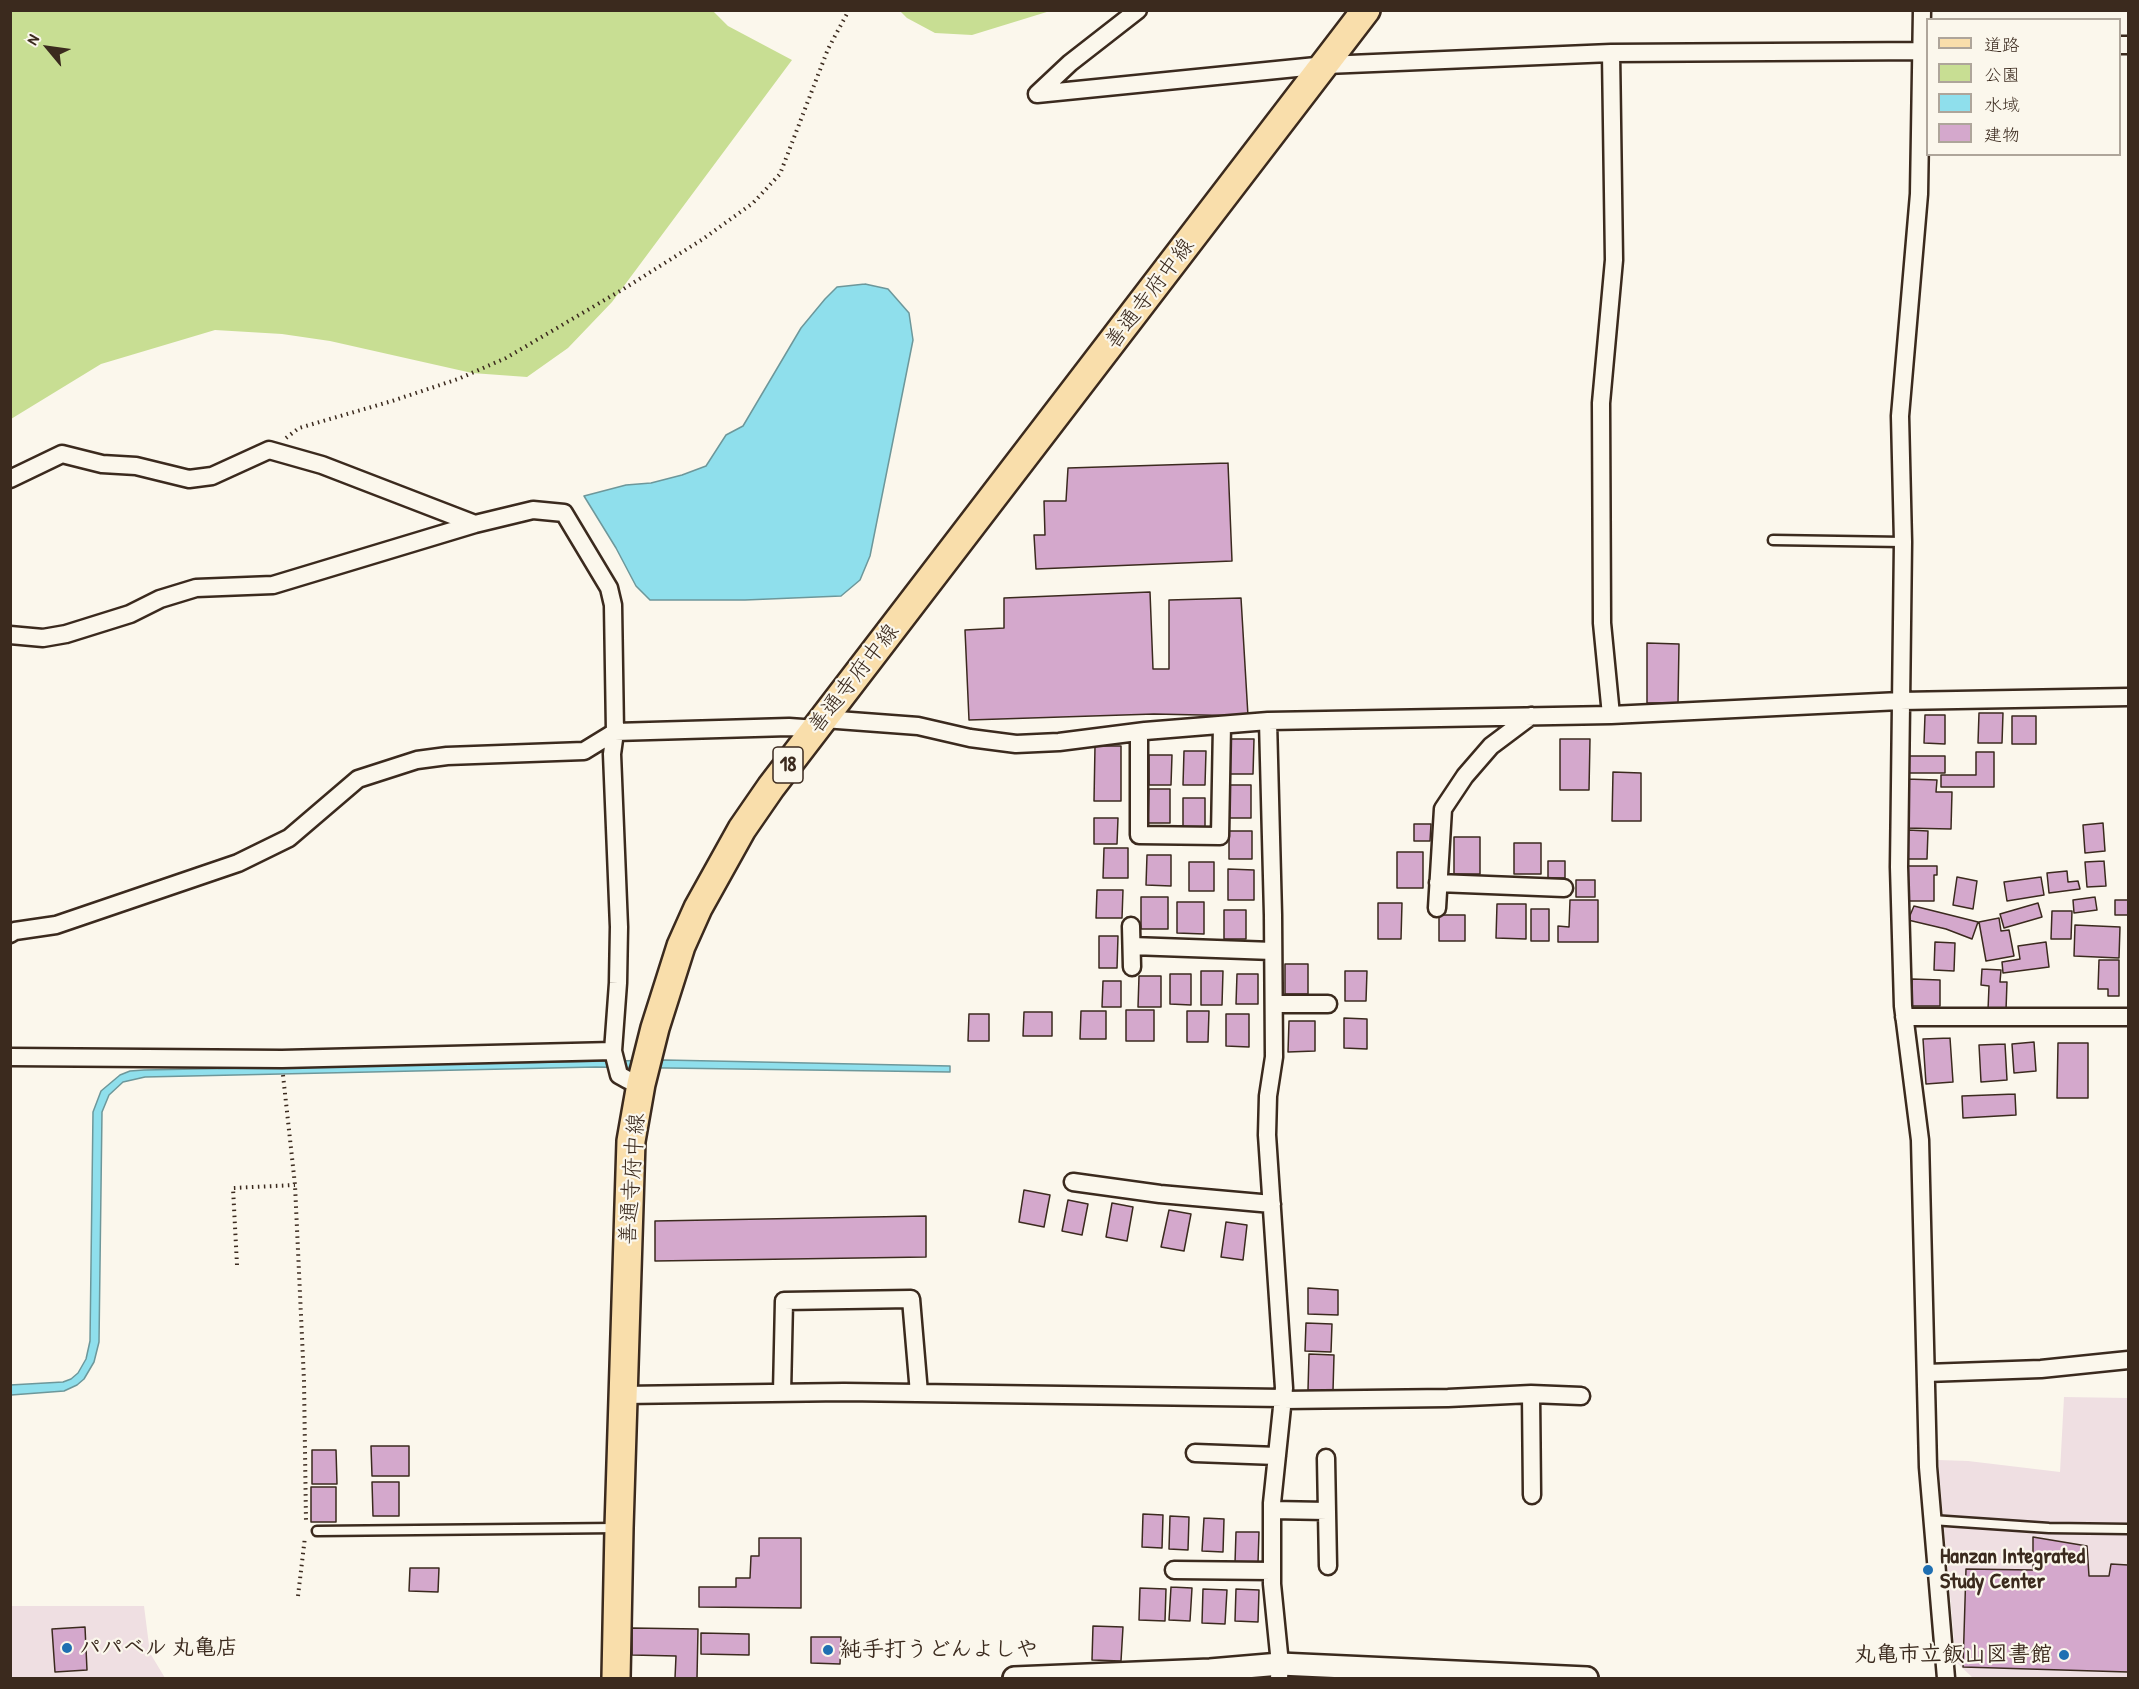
<!DOCTYPE html>
<meta charset="utf-8">
<style>
body{margin:0}
#map{position:relative;width:2139px;height:1689px;overflow:hidden;background:#fbf7ec;font-family:"Patrick Hand","Klee One",sans-serif}
canvas{display:block}
.frame{position:absolute;inset:0;border:12px solid #3b2a1e;pointer-events:none}
.legend{position:absolute;left:1926px;top:18px;width:195px;height:138px;box-sizing:border-box;background:#fbf7ec;border:2px solid #aea59a;margin:0;padding:8px 10px;list-style:none;font-size:18px;color:#3b2a1e}
.legend li{display:flex;align-items:center;gap:12px;height:30px}
.legend b{width:30px;border:2px solid #aea59a}
.north{position:absolute;left:18px;top:18px;width:60px;height:60px;-webkit-text-stroke:4px #fbf7ec;paint-order:stroke;rotate:299deg;font-size:16px;font-weight:700;line-height:24px;text-align:center;color:#3b2a1e}
.north::after{content:'';display:block;margin:auto;width:21px;height:27px;background:#3b2a1e;clip-path:polygon(50% 0,100% 100%,50% 72%,0 100%)}
</style>
<div id="map">
<canvas width="2139" height="1689"></canvas>
<div class="frame"></div>
<ul class="legend">
<li><b style="height:8px;background:#f9deab"></b>道路</li>
<li><b style="height:16px;background:#c8de93"></b>公園</li>
<li><b style="height:16px;background:#8fdfec"></b>水域</li>
<li><b style="height:16px;background:#d4a8cc"></b>建物</li>
</ul>
<div class="north">N</div>
</div>
<script>
const g = document.querySelector('canvas').getContext('2d');
g.lineJoin = 'round';
function fill(path, color) { g.fillStyle = color; g.fill(path, 'evenodd'); }
const shape = rows => new Path2D(rows.map(r => 'M' + r).join(''));
function trace(path, color, width, dash) { g.strokeStyle = color; g.lineWidth = width; g.lineCap = dash ? 'butt' : 'round'; g.setLineDash(dash || []); g.stroke(path); }
function drawText(font, color, halo, rows, align = 'center') {
  g.font = font + ' "Patrick Hand","Klee One",sans-serif'; g.lineWidth = 4.5; g.setLineDash([]); g.textBaseline = 'middle'; g.strokeStyle = halo; g.fillStyle = color; for (const [text, x, y, turn = 0] of rows) {
    g.save(); g.translate(x, y); g.rotate((+turn || 0) * Math.PI / 180); g.textAlign = isNaN(turn) ? turn : align; if (halo) g.strokeText(text, 0, 0); g.fillText(text, 0, 0); g.restore();
  }
}
const built = shape([
 [2064,1397,2128,1398,2128,1678,1973,1678,1956,1662,1938,1460,1968,1461,2060,1472],
 [11,1606,144,1606,150,1653,165,1678,11,1678]
]);
const green = shape([
 [11,10,713,11,728,26,792,60,612,302,568,348,527,377,472,373,330,341,282,334,215,330,101,364,11,419],
 [900,11,1050,11,972,35,935,33,907,18]
]);
const water = shape([
 [865,284,888,289,909,313,913,340,870,556,860,580,841,596,745,600,650,600,636,586,616,548,584,496,626,485,651,483,682,475,706,466,726,435,743,426,801,328,825,299,837,287,865,284],
 [665,1060,950,1066,950,1072,596,1067,145,1077,123,1082,109,1095,102,1112,99,1342,94,1362,84,1379,77,1385,64,1391,11,1395,10,1385,63,1382,71,1379,78,1373,86,1359,90,1341,93,1112,101,1091,120,1075,130,1071,144,1070,665,1060]
]);
const building = shape([
 [1228,463,1232,561,1036,569,1034,535,1045,535,1044,501,1066,501,1068,468,1228,463],
 [1150,592,1153,669,1169,669,1169,600,1241,598,1248,716,1154,714,969,720,965,630,1004,628,1004,598,1150,592],
 [1647,643,1679,644,1678,703,1647,703,1647,643],
 [1979,713,2003,713,2002,743,1978,743,1979,713],
 [1925,715,1945,715,1945,744,1924,743,1925,715],
 [2012,716,2036,716,2036,744,2012,744,2012,716],
 [1230,739,1254,739,1253,774,1230,774,1230,739],
 [1560,739,1590,739,1589,790,1560,790,1560,739],
 [1095,746,1121,746,1121,801,1094,801,1095,746],
 [1184,751,1206,751,1205,785,1183,785,1184,751],
 [1976,752,1994,752,1994,787,1941,787,1941,775,1976,775,1976,752],
 [1149,755,1172,755,1171,785,1149,785,1149,755],
 [1906,756,1945,756,1945,773,1907,773,1906,756],
 [1613,772,1641,773,1641,821,1612,821,1613,772],
 [1906,779,1937,780,1936,792,1952,792,1951,829,1904,828,1906,779],
 [1227,785,1251,785,1251,818,1227,818,1227,785],
 [1149,789,1170,789,1170,823,1148,823,1149,789],
 [1183,798,1205,798,1205,830,1183,830,1183,798],
 [1094,818,1118,818,1117,844,1094,844,1094,818],
 [2103,823,2105,851,2085,853,2083,825,2103,823],
 [1414,824,1431,824,1430,841,1414,841,1414,824],
 [1908,830,1928,831,1927,859,1907,859,1908,830],
 [1229,831,1252,831,1252,859,1229,859,1229,831],
 [1454,837,1480,837,1480,874,1454,874,1454,837],
 [1514,843,1541,843,1541,874,1514,874,1514,843],
 [1104,848,1128,848,1128,878,1103,878,1104,848],
 [1397,852,1423,852,1423,888,1397,888,1397,852],
 [1147,855,1171,855,1171,886,1146,885,1147,855],
 [1548,861,1565,861,1565,878,1548,878,1548,861],
 [2104,861,2106,886,2087,887,2085,862,2104,861],
 [1189,862,1214,862,1214,891,1189,891,1189,862],
 [1907,866,1937,866,1937,875,1934,875,1934,901,1907,901,1907,866],
 [1228,869,1254,870,1254,900,1228,900,1228,869],
 [2067,871,2068,882,2078,881,2080,889,2049,893,2047,873,2067,871],
 [1957,877,1977,881,1973,909,1953,905,1957,877],
 [2041,877,2044,895,2007,901,2004,882,2041,877],
 [1576,880,1595,880,1595,897,1576,897,1576,880],
 [1097,890,1123,890,1122,918,1096,918,1097,890],
 [1141,897,1168,897,1168,929,1141,929,1141,897],
 [2095,897,2097,910,2074,913,2073,900,2095,897],
 [1570,900,1598,900,1598,942,1558,942,1558,926,1569,927,1570,900],
 [2115,900,2128,900,2128,915,2115,915,2115,900],
 [1177,902,1204,902,1204,934,1177,933,1177,902],
 [1378,903,1402,903,1401,939,1378,939,1378,903],
 [2038,903,2042,917,2004,928,2000,914,2038,903],
 [1497,904,1526,904,1526,939,1496,938,1497,904],
 [1914,906,1978,922,1972,939,1946,929,1908,920,1914,906],
 [1531,909,1549,909,1549,941,1531,941,1531,909],
 [1224,910,1246,910,1246,939,1224,939,1224,910],
 [2052,911,2072,911,2071,939,2051,939,2052,911],
 [1439,915,1465,915,1465,941,1439,941,1439,915],
 [1999,918,2001,931,2009,930,2014,956,1986,961,1979,922,1999,918],
 [2075,925,2120,927,2119,958,2074,956,2075,925],
 [1099,936,1118,936,1117,968,1099,968,1099,936],
 [1935,942,1955,943,1954,971,1934,970,1935,942],
 [2046,942,2049,967,2003,973,2002,962,2020,959,2018,946,2046,942],
 [2099,960,2119,960,2119,996,2108,996,2108,989,2098,989,2099,960],
 [1285,964,1308,964,1308,994,1285,994,1285,964],
 [1982,969,2001,970,2000,982,2007,982,2006,1010,1988,1010,1989,986,1981,985,1982,969],
 [1201,971,1223,971,1222,1005,1201,1005,1201,971],
 [1345,971,1367,971,1366,1001,1345,1001,1345,971],
 [1170,974,1191,974,1191,1005,1170,1004,1170,974],
 [1237,974,1258,974,1258,1004,1236,1004,1237,974],
 [1139,976,1161,976,1161,1007,1138,1007,1139,976],
 [1912,979,1940,980,1940,1006,1912,1006,1912,979],
 [1103,981,1121,981,1121,1007,1102,1007,1103,981],
 [1126,1010,1154,1010,1154,1041,1126,1041,1126,1010],
 [1081,1011,1106,1011,1106,1039,1080,1039,1081,1011],
 [1187,1011,1209,1011,1208,1042,1187,1042,1187,1011],
 [1024,1012,1052,1012,1052,1036,1023,1036,1024,1012],
 [969,1014,989,1014,989,1041,968,1041,969,1014],
 [1226,1014,1249,1014,1249,1047,1226,1046,1226,1014],
 [1344,1018,1367,1019,1367,1049,1344,1048,1344,1018],
 [1289,1021,1315,1021,1315,1051,1288,1052,1289,1021],
 [1950,1038,1953,1082,1926,1084,1923,1039,1950,1038],
 [2034,1042,2036,1071,2014,1073,2012,1044,2034,1042],
 [2058,1043,2088,1043,2088,1098,2057,1098,2058,1043],
 [2005,1044,2007,1080,1981,1082,1979,1045,2005,1044],
 [2015,1094,2016,1115,1963,1118,1962,1096,2015,1094],
 [1024,1190,1050,1195,1044,1227,1019,1222,1024,1190],
 [1068,1200,1088,1204,1082,1235,1062,1231,1068,1200],
 [1112,1203,1133,1207,1127,1241,1106,1237,1112,1203],
 [1169,1210,1191,1214,1184,1251,1161,1247,1169,1210],
 [926,1216,926,1257,655,1261,655,1221,926,1216],
 [1226,1222,1247,1225,1243,1260,1221,1257,1226,1222],
 [1308,1288,1338,1290,1338,1315,1308,1314,1308,1288],
 [1306,1323,1332,1324,1331,1352,1305,1351,1306,1323],
 [1309,1354,1334,1355,1333,1391,1308,1390,1309,1354],
 [371,1446,409,1446,409,1476,372,1476,371,1446],
 [312,1450,336,1450,337,1484,312,1484,312,1450],
 [372,1482,399,1482,399,1516,373,1516,372,1482],
 [311,1487,336,1487,336,1522,311,1522,311,1487],
 [1143,1514,1163,1515,1162,1548,1142,1547,1143,1514],
 [1170,1516,1189,1517,1188,1550,1169,1549,1170,1516],
 [1204,1518,1224,1519,1223,1552,1202,1551,1204,1518],
 [1236,1532,1259,1532,1258,1563,1235,1563,1236,1532],
 [2033,1537,2087,1546,2089,1576,2109,1576,2111,1564,2128,1565,2128,1672,1963,1667,1966,1569,2033,1570,2033,1537],
 [759,1538,801,1538,801,1608,699,1607,699,1587,736,1587,736,1578,750,1578,751,1556,759,1556,759,1538],
 [410,1568,439,1568,438,1592,409,1591,410,1568],
 [1171,1587,1192,1588,1190,1621,1169,1620,1171,1587],
 [1140,1588,1166,1589,1165,1621,1139,1620,1140,1588],
 [1203,1589,1227,1590,1225,1624,1202,1623,1203,1589],
 [1236,1589,1259,1590,1258,1622,1235,1621,1236,1589],
 [1093,1626,1123,1627,1121,1661,1092,1660,1093,1626],
 [85,1627,87,1670,55,1672,52,1629,85,1627],
 [632,1628,698,1629,697,1678,675,1678,676,1656,632,1655,632,1628],
 [701,1633,749,1634,749,1655,701,1654,701,1633],
 [811,1637,841,1637,840,1664,811,1663,811,1637]
]);
const path = shape([
 [286,438,299,428,392,401,458,379,506,358,625,288,703,239,753,203,780,174,828,49,849,10],
 [283,1075,295,1185,304,1381,306,1522],
 [237,1265,233,1188,295,1185],
 [298,1596,305,1537]
]);
const service = shape([
 [1773,540,1903,542],
 [1932,1520,2049,1528,2128,1529],
 [317,1531,617,1528]
]);
const minor = shape([
 [1138,10,1070,63,1037,94,1326,65,1611,53,1928,51],
 [1922,10,1919,194,1900,416,1903,542,1899,867,1903,1006,1920,1140,1928,1467,1946,1678],
 [2120,45,2128,45],
 [1611,53,1614,260,1601,403,1602,623,1611,715],
 [10,479,62,454,102,464,136,466,189,479,212,476,269,450,322,465,475,524],
 [10,635,43,638,66,634,130,614,160,599,196,588,273,585,475,524,533,510,564,513,609,588,613,605,615,732,612,754,619,927,618,983,613,1051],
 [824,719,918,726,970,738,1016,744,1059,742,1145,731,1268,721,1611,715,1900,701,2128,697],
 [1268,721,1273,915,1274,1057,1268,1096,1267,1135,1284,1388,1272,1503,1272,1584,1280,1664,1279,1678],
 [1139,732,1139,835,1220,836,1222,725],
 [1438,883,1564,888],
 [1437,908,1443,809,1465,776,1491,746,1531,716],
 [1131,926,1132,967],
 [10,934,15,931,56,925,238,863,289,838,358,779,417,760,447,756,584,751,615,732,789,727,817,729],
 [1132,946,1273,951],
 [1274,1004,1328,1004],
 [1904,1017,2128,1017],
 [10,1057,282,1059,613,1051,619,1075,628,1080,641,1084],
 [1073,1182,1160,1194,1272,1204],
 [1926,1373,2041,1369,2128,1360],
 [782,1393,784,1301,911,1299,919,1393],
 [1531,1394,1532,1495],
 [623,1395,844,1392,1283,1398],
 [1283,1400,1448,1398,1531,1394,1581,1396],
 [1195,1453,1277,1456],
 [1326,1458,1328,1566],
 [1272,1510,1327,1511],
 [1174,1570,1272,1571]
]);
const tertiary = shape([
 [1014,1678,1210,1670,1280,1664,1587,1678]
]);
const primary = shape([
 [616,1678,619,1528,631,1141,641,1084,655,1028,681,946,698,908,742,829,771,787,1366,10]
]);
const markers = [
 [1928,1570,6,"#1f6fb2"],
 [67,1648,6,"#1f6fb2"],
 [828,1650,6,"#1f6fb2"],
 [2064,1655,6,"#1f6fb2"]
];
const shields = [
 [788,765,30]
];
const shieldNames = [
 ["18",788,765]
];
const streetNames = [
 ["善通寺府中線",1150,294,-53],
 ["善通寺府中線",854,679,-52],
 ["善通寺府中線",633,1179,-86]
];
const poiNames = [
 ["Hanzan Integrated",1940,1557],
 ["Study Center",1940,1582],
 ["パパベル 丸亀店",79,1648],
 ["純手打うどんよしや",840,1650],
 ["丸亀市立飯山図書館",2052,1655,"right"]
];
fill(built, '#efdfe2');
fill(green, '#c8de93');
fill(water, '#8fdfec');
trace(water, '#6d979a', 1.5);
fill(building, '#d4a8cc');
trace(building, '#3b2a1e', 1.5);
trace(service, '#3b2a1e', 13);
trace(minor, '#3b2a1e', 21);
trace(tertiary, '#3b2a1e', 26);
trace(primary, '#3b2a1e', 32);
trace(path, '#3b2a1e', 4, [1.5, 4.5]);
trace(service, '#fbf7ec', 8);
trace(minor, '#fbf7ec', 16);
trace(tertiary, '#fbf7ec', 21);
trace(primary, '#f9deab', 27);
for (const [x, y, r, color] of markers) { const dot = new Path2D(); dot.arc(x, y, r, 0, 2 * Math.PI); g.fillStyle = color; g.fill(dot); trace(dot, '#fbf7ec', 2); }
for (const [x, y, w] of shields) { const box = new Path2D(); box.roundRect(x - w / 2, y - 18, w, 36, 4.5); g.fillStyle = '#fbf7ec'; g.fill(box); trace(box, '#3b2a1e', 1.5); }
drawText('bold 21px', '#3b2a1e', null, shieldNames);
drawText('22px', '#3b2a1e', '#fbf7ec', streetNames);
drawText('bold 22px', '#3b2a1e', '#fbf7ec', poiNames, 'left');
</script>
